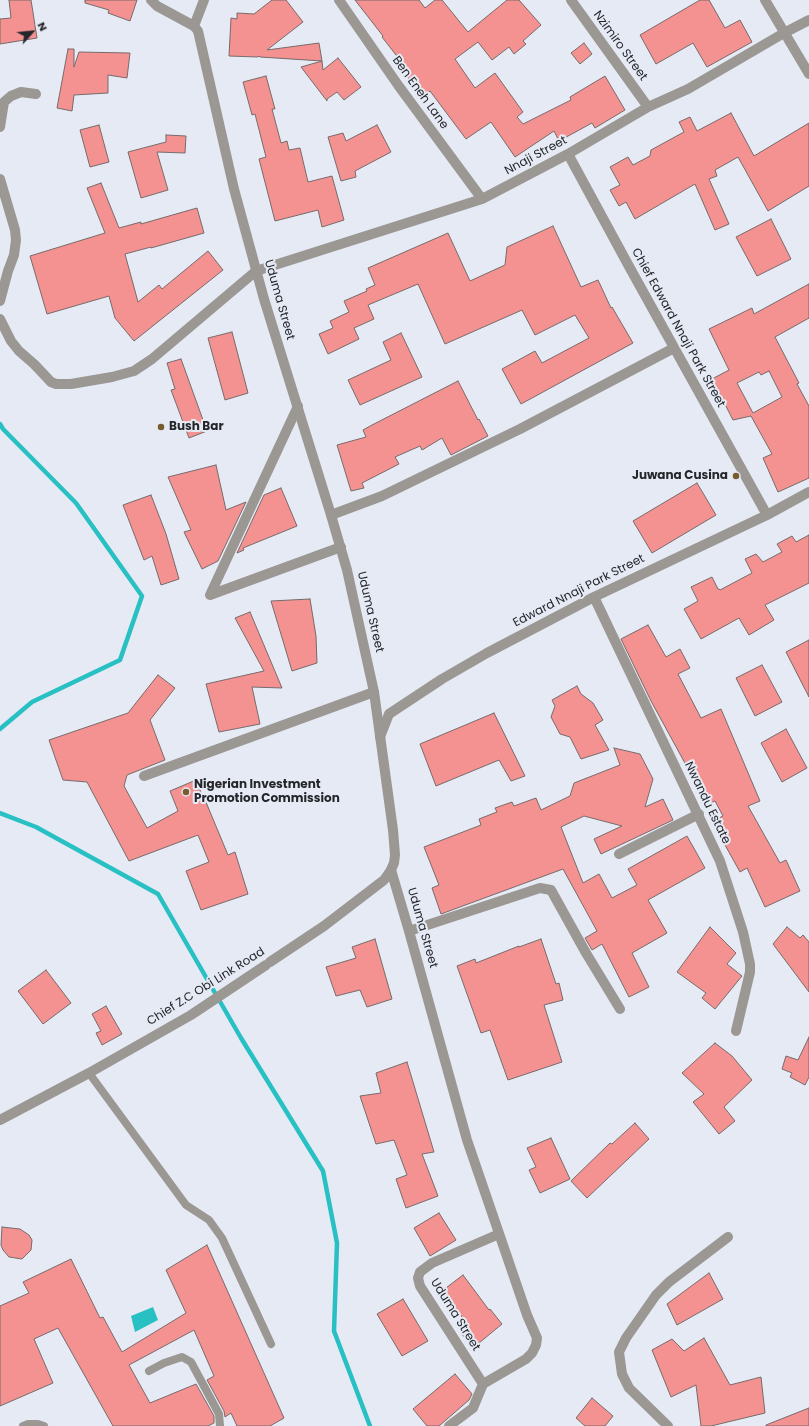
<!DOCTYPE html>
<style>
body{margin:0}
#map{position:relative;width:809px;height:1426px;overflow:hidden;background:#e6eaf5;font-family:Poppins,sans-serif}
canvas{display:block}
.north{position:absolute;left:12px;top:12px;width:40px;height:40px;-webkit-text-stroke:3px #e6eaf5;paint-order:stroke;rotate:63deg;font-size:11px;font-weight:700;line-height:16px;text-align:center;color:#24262a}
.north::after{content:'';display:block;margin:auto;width:14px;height:18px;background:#24262a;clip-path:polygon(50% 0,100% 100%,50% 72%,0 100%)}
</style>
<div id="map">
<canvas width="809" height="1426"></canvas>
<div class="north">N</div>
</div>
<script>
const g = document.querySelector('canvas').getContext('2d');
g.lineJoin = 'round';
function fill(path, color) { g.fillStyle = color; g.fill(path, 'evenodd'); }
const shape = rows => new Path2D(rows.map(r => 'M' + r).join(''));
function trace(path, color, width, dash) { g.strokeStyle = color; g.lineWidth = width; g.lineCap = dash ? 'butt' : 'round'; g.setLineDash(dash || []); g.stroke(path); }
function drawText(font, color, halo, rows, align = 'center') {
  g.font = font + ' Poppins,sans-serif'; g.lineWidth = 4; g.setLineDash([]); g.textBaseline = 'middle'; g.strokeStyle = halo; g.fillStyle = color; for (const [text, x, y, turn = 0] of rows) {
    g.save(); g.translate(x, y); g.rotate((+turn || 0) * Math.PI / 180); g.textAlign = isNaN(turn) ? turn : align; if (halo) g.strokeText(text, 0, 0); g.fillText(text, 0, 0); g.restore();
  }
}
const water = shape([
 [153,1307,158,1320,135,1332,131,1316]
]);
const stream = shape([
 [0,424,3,429,76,503,142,596,120,660,32,702,0,729],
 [0,813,36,827,158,894,241,1038,323,1171,337,1243,334,1331,370,1426]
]);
const building = shape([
 [9,0,31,0,37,38,0,44,0,19,11,18,9,0],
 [85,0,137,0,130,21,108,13,109,10,85,3,85,0],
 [272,0,286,0,303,22,267,50,319,43,322,61,260,57,259,56,258,57,229,56,231,18,237,19,237,13,254,14,272,0],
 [355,0,419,0,425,8,435,0,442,0,468,32,507,0,519,0,541,25,523,41,526,44,514,54,509,47,492,60,478,42,455,59,475,88,495,73,523,112,517,117,523,124,571,100,570,97,605,76,625,110,595,128,592,123,559,141,554,131,515,157,491,122,466,139,430,91,422,97,406,75,410,73,382,37,383,36,355,0],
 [700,0,709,0,725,28,740,20,752,42,707,67,693,43,656,64,640,35,700,0],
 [584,43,592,54,580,64,571,53,584,43],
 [68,49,74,49,74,67,79,52,130,53,127,78,108,75,108,93,74,95,72,111,57,108,68,49],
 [338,58,361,87,344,100,337,92,327,99,327,101,301,67,322,61,323,70,338,58],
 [266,76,275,109,272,109,281,143,287,141,289,150,300,148,308,182,332,176,344,220,322,227,318,210,275,221,259,159,266,157,255,114,252,115,243,82,266,76],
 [731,113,754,156,809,123,809,186,768,211,738,157,715,170,717,176,709,179,729,224,715,230,695,184,635,219,626,202,619,206,610,190,620,185,610,167,628,157,633,165,650,156,651,150,684,132,679,122,690,117,697,131,731,113],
 [99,125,109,162,90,167,80,130,99,125],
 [377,125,391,152,355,171,356,177,341,181,328,137,343,133,346,141,377,125],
 [166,135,186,136,185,153,157,152,168,190,141,198,128,152,166,142,166,135],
 [101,183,119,228,141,222,141,224,197,208,204,233,151,248,151,247,125,254,138,302,159,285,162,289,208,251,223,270,134,341,115,318,109,296,47,314,30,256,105,233,87,188,101,183],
 [771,219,791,259,757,276,736,237,771,219],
 [553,226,581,287,598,280,611,308,612,307,633,343,521,404,502,369,535,351,542,363,589,338,575,315,535,335,522,310,445,344,418,284,368,305,374,319,354,328,359,339,328,354,319,334,333,328,330,321,349,312,344,301,367,291,366,289,375,285,368,268,448,233,470,281,505,265,507,247,553,226],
 [809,284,809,318,775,337,799,383,797,384,809,406,809,478,778,492,763,458,772,454,751,416,733,420,712,379,729,370,709,329,752,308,754,314,809,284],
 [769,371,782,397,753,413,737,383,759,372,761,375,769,371],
 [232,332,248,393,225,400,208,338,232,332],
 [401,333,422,377,360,405,348,380,391,360,383,342,401,333],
 [181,359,207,431,189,438,171,390,175,389,167,363,181,359],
 [458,381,478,420,479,419,488,436,451,455,442,438,422,450,420,446,395,457,399,464,362,483,364,488,351,491,337,445,366,437,363,430,372,425,458,381],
 [216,465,226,510,246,502,218,561,202,569,184,532,191,530,168,477,216,465],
 [697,483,716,515,652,553,633,521,697,483],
 [281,488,297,526,243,548,244,550,237,553,264,495,281,488],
 [151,495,166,534,179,579,161,585,152,556,144,560,123,505,151,495],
 [809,535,809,583,765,605,774,620,749,635,739,618,701,639,684,609,698,601,691,587,712,577,718,589,719,589,720,590,752,573,745,559,756,554,763,562,782,552,777,544,792,536,796,542,809,535],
 [310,599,316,636,317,663,292,671,271,601,310,599],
 [250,612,282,688,252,687,260,724,219,732,206,684,264,671,235,618,250,612],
 [648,625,666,657,680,649,690,668,678,674,701,718,721,709,760,801,748,806,780,863,786,860,800,891,765,907,747,868,740,872,720,836,724,834,715,820,723,816,715,801,706,805,696,788,698,787,651,701,621,639,648,625],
 [809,640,809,697,786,652,809,640],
 [762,665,782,702,755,716,736,678,762,665],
 [158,675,175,688,150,720,165,760,127,775,124,786,147,828,178,811,170,791,196,780,202,795,203,795,228,855,235,852,248,894,201,910,186,871,209,862,198,835,129,861,87,782,63,780,49,740,128,713,158,675],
 [577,686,581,694,593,703,603,720,595,725,609,750,581,759,570,737,560,734,551,717,555,706,552,700,577,686],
 [494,713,525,776,511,781,499,760,436,786,420,744,494,713],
 [786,729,807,768,782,782,761,743,786,729],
 [614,748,640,754,653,779,645,807,663,799,673,820,601,854,594,839,622,826,584,816,561,827,583,883,599,874,612,898,637,885,628,869,687,836,705,868,648,900,667,933,632,953,649,987,629,997,602,944,592,950,585,938,597,931,563,869,441,914,432,888,439,885,424,847,481,825,479,819,497,812,495,808,512,802,514,806,536,798,541,810,570,796,574,783,620,765,614,748],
 [710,927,736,953,727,964,742,976,715,1009,702,998,706,993,677,972,710,927],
 [787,927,800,938,803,935,809,942,809,992,773,944,787,927],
 [375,939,392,999,367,1007,360,990,336,996,326,967,356,958,352,947,375,939],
 [541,939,556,984,559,983,563,1000,544,1005,562,1062,508,1080,490,1030,481,1033,457,966,475,959,476,963,519,946,519,947,541,939],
 [46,970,71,1003,43,1024,18,991,46,970],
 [106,1006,122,1034,102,1045,96,1033,101,1031,92,1014,106,1006],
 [809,1037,809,1077,805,1085,790,1077,792,1073,782,1069,786,1056,798,1060,809,1037],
 [715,1043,732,1056,752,1080,724,1107,735,1121,719,1134,693,1102,704,1094,682,1073,715,1043],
 [407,1062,434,1152,422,1154,438,1196,406,1208,396,1179,407,1175,394,1140,376,1144,360,1096,381,1093,376,1073,407,1062],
 [635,1123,649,1139,587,1198,571,1181,610,1143,612,1144,635,1123],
 [551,1138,570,1179,540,1193,529,1170,536,1167,527,1148,551,1138],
 [439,1213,456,1240,430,1256,414,1228,439,1213],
 [2,1227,20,1229,29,1235,32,1240,31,1250,22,1259,9,1257,3,1250,1,1245,2,1227],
 [207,1245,284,1418,270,1426,237,1426,231,1413,225,1417,224,1411,207,1380,214,1376,194,1330,129,1365,150,1403,196,1384,214,1416,214,1423,208,1426,113,1426,58,1328,34,1339,53,1383,0,1406,0,1306,29,1293,23,1282,71,1259,100,1318,103,1317,122,1352,186,1313,166,1270,207,1245],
 [709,1273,723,1299,677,1325,667,1304,709,1273],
 [463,1275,489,1310,490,1309,502,1324,473,1348,461,1333,469,1326,442,1291,463,1275],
 [403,1299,428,1341,402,1356,377,1314,403,1299],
 [704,1338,730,1385,761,1377,765,1413,711,1426,701,1426,696,1385,671,1397,652,1350,672,1339,684,1351,704,1338],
 [455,1374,472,1394,469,1400,439,1426,427,1426,413,1409,455,1374],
 [592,1398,613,1416,605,1426,585,1426,576,1418,592,1398],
 [809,1408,809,1426,766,1426,766,1425,809,1408]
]);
const service = shape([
 [89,1073,186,1205,209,1220,222,1238,271,1344],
 [149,1371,164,1363,182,1357,191,1362,219,1414,220,1426],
 [23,1426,28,1424,38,1424,44,1426]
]);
const minor = shape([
 [151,0,157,6,194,26],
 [339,0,398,85,482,199],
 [571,0,648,107],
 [765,0,809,74],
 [0,127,4,102,11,96,21,92,36,94],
 [568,154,631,270,767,515],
 [0,179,15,230,16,240,14,255,8,271,0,301],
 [0,319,11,341,19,351,34,364,51,382,56,384,71,384,112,377,134,371,152,359,256,271,482,199,568,154,648,107,688,89,784,33,809,20],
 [331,515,382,496,520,429,674,348],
 [210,595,298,406],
 [210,595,341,547],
 [594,597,720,861,743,932,750,964,750,972,736,1031],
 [380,737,389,714,442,679,487,653,594,597,767,515,809,492],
 [144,776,374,692],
 [619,854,699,814],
 [391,870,409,931,467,1140,527,1315,537,1338,536,1345,532,1353,526,1359,483,1384,473,1408,449,1426],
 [409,931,540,888,551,890,586,953,620,1009],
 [483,1384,420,1286,418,1278,420,1272,432,1263,499,1234],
 [668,1426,629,1388,622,1374,619,1352,626,1338,656,1295,669,1282,728,1237]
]);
const tertiary = shape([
 [204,0,194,26,198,31,234,189,264,299,331,515,347,570,374,692,393,830,395,855,394,863,391,870,384,880,324,926,270,962],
 [0,1120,89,1073,191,1015,266,965]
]);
const markers = [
 [161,427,4,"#755d2e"],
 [736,476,4,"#755d2e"],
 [186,792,4,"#755d2e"]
];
const streetNames = [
 ["Nzimiro Street",620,46,54],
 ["Ben Eneh Lane",420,93,54],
 ["Nnaji Street",536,156,-28],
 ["Uduma Street",279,300,74],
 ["Chief Edward Nnaji Park Street",678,328,61],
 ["Edward Nnaji Park Street",579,591,-27],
 ["Uduma Street",370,612,77],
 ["Nwandu Estate",707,803,64],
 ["Uduma Street",422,928,74],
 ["Chief Z.C Obi Link Road",206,987,-32],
 ["Uduma Street",455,1315,58]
];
const poiNames = [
 ["Bush Bar",169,427],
 ["Juwana Cusina",728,476,"right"],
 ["Nigerian Investment",194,785],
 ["Promotion Commission",194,799]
];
fill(water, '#28c0c3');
trace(stream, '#28c0c3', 4.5);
fill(building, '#f39291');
trace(building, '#776a6a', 1);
trace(service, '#9b9793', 8);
trace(minor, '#9b9793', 10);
trace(tertiary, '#9b9793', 10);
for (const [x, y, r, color] of markers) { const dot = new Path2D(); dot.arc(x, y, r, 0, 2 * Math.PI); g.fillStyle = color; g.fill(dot); trace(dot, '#e6eaf5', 1.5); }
drawText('12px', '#24262a', '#e6eaf5', streetNames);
drawText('bold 12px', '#24262a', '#e6eaf5', poiNames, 'left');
</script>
